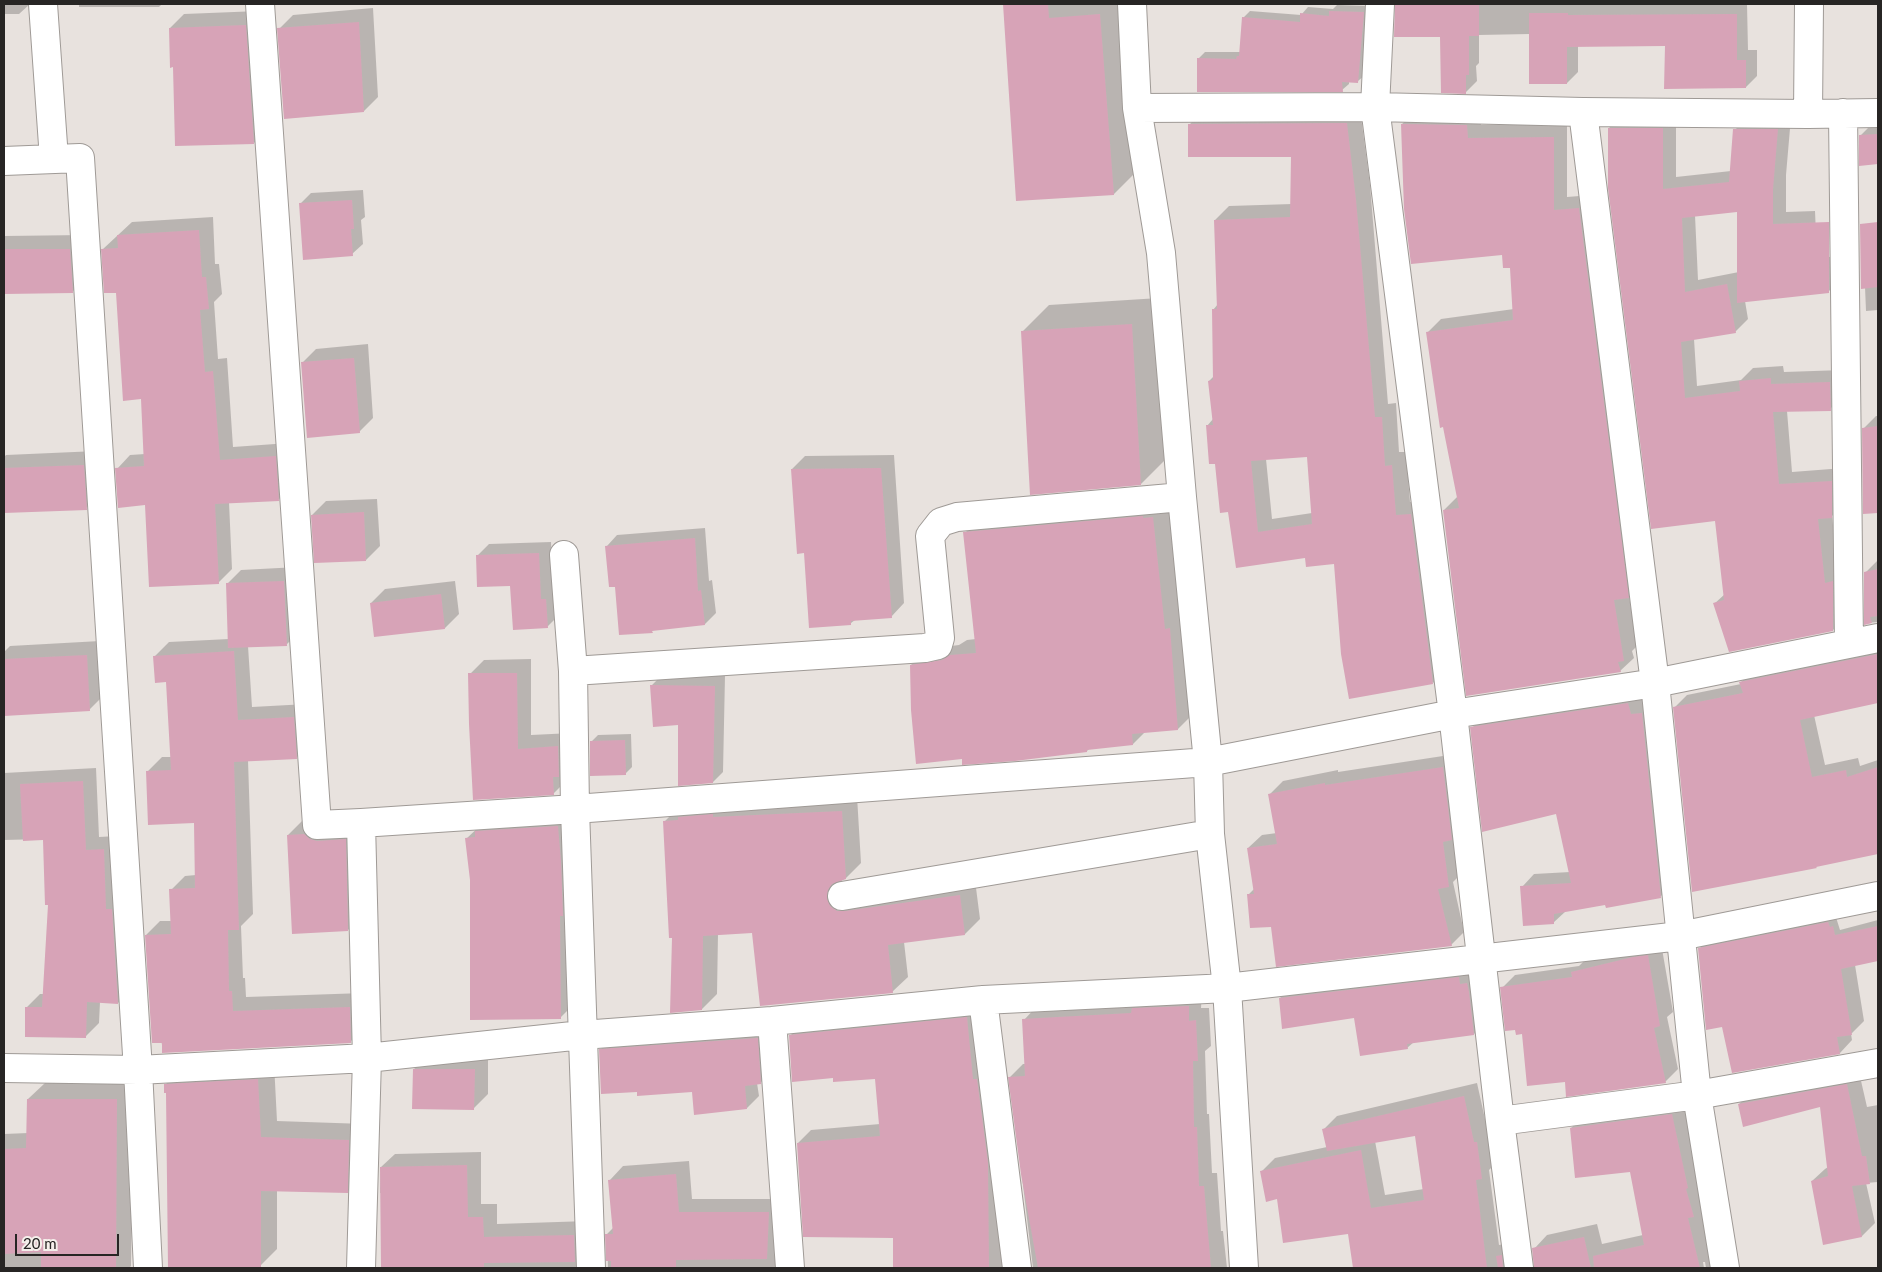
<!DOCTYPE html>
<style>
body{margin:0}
#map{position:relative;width:1882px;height:1272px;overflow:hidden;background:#e8e2de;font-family:Lato,sans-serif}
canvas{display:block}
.frame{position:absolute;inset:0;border:5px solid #272524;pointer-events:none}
.scale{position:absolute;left:15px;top:1234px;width:104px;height:22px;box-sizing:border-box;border:2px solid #272524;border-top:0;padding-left:6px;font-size:15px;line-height:18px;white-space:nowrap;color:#272524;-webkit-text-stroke:4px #f5efeb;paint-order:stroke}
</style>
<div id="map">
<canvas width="1882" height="1272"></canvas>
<div class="frame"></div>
<div class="scale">20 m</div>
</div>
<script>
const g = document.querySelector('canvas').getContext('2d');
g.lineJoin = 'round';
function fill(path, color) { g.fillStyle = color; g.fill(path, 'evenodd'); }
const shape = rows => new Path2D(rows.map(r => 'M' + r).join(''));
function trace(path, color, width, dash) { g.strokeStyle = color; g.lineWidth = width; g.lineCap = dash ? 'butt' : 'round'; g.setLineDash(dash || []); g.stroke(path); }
const shadow = shape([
 [4,4,30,4,19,14,4,14],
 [79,4,162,4,159,7,79,7],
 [1005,4,1121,4,1135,173,1114,194,1017,199],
 [1396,4,1747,4,1748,50,1757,50,1757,76,1746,87,1666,45,1578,46,1578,72,1567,83,1530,34,1479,35,1479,63,1476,66,1477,81,1466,92,1442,35,1395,36],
 [1337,5,1370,6,1365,75,1358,81,1349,81,1349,84,1342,90,1198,59,1205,52,1240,52,1243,18,1250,11,1301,15,1308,7,1333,9],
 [373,8,378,97,364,111,279,29,293,15],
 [259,11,268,129,254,143,170,28,184,14],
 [1360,109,1370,185,1388,404,1396,403,1399,452,1406,452,1410,502,1425,500,1447,669,1433,683,1335,563,1306,556,1237,566,1229,511,1207,426,1213,419,1209,381,1214,376,1213,310,1218,304,1215,220,1229,206,1292,204,1293,156,1190,124,1204,110],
 [1308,455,1312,513,1272,519,1266,459],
 [1416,111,1480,112,1481,125,1567,124,1567,197,1592,195,1641,583,1629,596,1637,646,1632,651,1634,658,1620,671,1444,510,1458,496,1427,333,1441,319,1514,309,1511,266,1402,124],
 [1622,115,1676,116,1676,177,1731,171,1735,130,1748,116,1791,117,1786,175,1786,212,1815,211,1817,257,1842,257,1842,278,1829,291,1745,301,1748,319,1735,332,1694,339,1697,386,1741,380,1753,368,1783,366,1784,372,1843,370,1843,396,1830,409,1787,411,1792,472,1844,468,1844,503,1832,516,1838,571,1846,617,1833,630,1714,604,1725,594,1716,519,1609,128],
 [1739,211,1739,272,1698,280,1695,215],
 [1878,124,1878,163,1860,164,1860,136,1871,125],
 [363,190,365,217,361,220,363,244,352,254,300,204,311,193],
 [213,217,215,264,219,264,222,294,214,302,218,359,227,358,233,447,289,443,292,486,278,500,229,502,232,569,218,583,117,469,130,455,145,454,142,398,117,292,103,249,132,222],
 [84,235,86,278,72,292,4,293,4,236],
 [1876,255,1878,255,1878,310,1866,311,1865,287],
 [1159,298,1168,457,1141,484,1022,332,1049,305],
 [368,344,373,418,359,432,302,363,316,349],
 [1876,416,1878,416,1878,511,1864,513,1863,429],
 [97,451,100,494,86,508,4,512,4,457,6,455],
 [894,455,904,603,891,617,855,620,851,623,805,552,792,469,805,456],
 [377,499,380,546,366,560,312,515,326,501],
 [1169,501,1194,713,1178,729,1145,732,1133,744,1089,749,1087,751,963,758,911,665,927,649,959,645,967,640,976,639,965,533,981,517],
 [705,528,709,581,712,580,716,613,705,624,654,629,652,631,616,585,607,546,617,535],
 [551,542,553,588,557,588,559,615,547,627,512,584,477,556,489,544],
 [1878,560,1878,622,1866,623,1865,573],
 [298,567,301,630,287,644,248,646,252,707,307,704,310,744,296,758,248,760,253,914,241,926,243,978,245,978,246,997,364,993,364,1028,350,1042,163,1052,146,935,160,921,171,921,171,890,185,876,196,875,195,822,148,771,162,757,172,757,167,681,155,656,169,642,229,639,227,584,241,570],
 [455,581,459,614,445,628,371,603,385,589],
 [100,641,103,696,89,710,4,715,4,652,10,646],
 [1878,645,1878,701,1814,715,1825,765,1858,758,1860,766,1878,760,1878,850,1818,865,1816,867,1674,708,1687,695,1741,684,1741,682,1753,670],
 [531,659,531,735,572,733,568,779,554,793,474,799,470,674,484,660],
 [662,675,725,676,723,772,713,782,679,724,652,685],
 [1641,691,1673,884,1661,896,1606,903,1566,911,1553,923,1522,887,1534,874,1570,872,1557,812,1472,728,1484,715],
 [631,734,632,767,625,774,591,742,598,735],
 [1456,754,1462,873,1453,882,1464,932,1451,945,1272,926,1248,895,1254,889,1248,848,1262,835,1277,833,1270,794,1283,781,1338,770,1338,772],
 [96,768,99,837,117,836,131,990,118,1003,100,1002,99,1023,85,1037,26,1008,40,994,44,994,49,904,44,839,4,840,4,773],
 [857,796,861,863,846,878,842,880,841,882,975,880,980,919,965,934,904,942,908,977,892,992,754,932,718,934,717,994,702,1009,673,936,665,821,680,806],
 [574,809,577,1001,560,1018,471,880,466,839,484,822],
 [318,820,359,826,362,916,348,930,288,835,302,821],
 [1834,911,1840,930,1878,920,1878,960,1855,965,1864,1021,1851,1034,1852,1040,1840,1053,1723,1025,1699,949,1712,936],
 [1661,943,1673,1012,1667,1017,1678,1069,1665,1082,1566,1080,1523,1032,1502,988,1515,975,1579,966,1586,959],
 [1473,964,1488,1020,1474,1034,1414,1042,1407,1048,1355,1017,1280,998,1294,984],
 [1202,993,1201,1008,1209,1008,1211,1046,1205,1051,1207,1114,1209,1114,1212,1173,1217,1173,1221,1231,1223,1231,1227,1268,1033,1268,1010,1077,1023,1064,1026,1064,1024,1020,1037,1006],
 [980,1005,1023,1268,894,1268,895,1237,798,1143,811,1130,880,1124,876,1078,834,1077,790,1036,803,1022],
 [769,1027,772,1071,760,1083,757,1083,759,1096,747,1108,693,1091,638,1091,600,1050,612,1038],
 [428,1055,488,1055,488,1094,474,1108,414,1069],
 [274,1063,277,1121,365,1124,364,1175,347,1192,277,1190,277,1249,260,1266,167,1092,165,1085,182,1068],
 [1859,1072,1867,1107,1878,1105,1878,1182,1866,1183,1875,1223,1862,1236,1824,1244,1812,1181,1825,1169,1828,1167,1821,1105,1739,1104,1752,1091],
 [45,1083,133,1083,131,1266,129,1268,4,1268,4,1134,28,1133,28,1099],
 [1477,1083,1495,1164,1489,1170,1499,1245,1515,1242,1526,1268,1354,1268,1349,1233,1278,1198,1261,1172,1275,1158,1327,1147,1324,1129,1337,1116],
 [1416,1134,1424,1189,1385,1195,1375,1141],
 [1686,1101,1721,1268,1706,1268,1705,1262,1703,1262,1704,1268,1535,1268,1534,1249,1547,1235,1597,1224,1602,1244,1643,1235,1631,1171,1571,1128,1585,1114],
 [481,1152,481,1204,497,1204,497,1224,588,1221,598,1268,389,1268,382,1193,380,1193,381,1167,395,1154],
 [689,1161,692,1199,784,1199,796,1268,608,1268,607,1234,613,1228,610,1180,623,1166]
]);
const building = shape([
 [1003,4,1048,4,1049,18,1100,14,1114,195,1016,201],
 [1395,4,1479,4,1479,36,1469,36,1469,75,1466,75,1466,94,1441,93,1440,37,1394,37],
 [1329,11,1364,12,1358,83,1342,82,1343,92,1197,92,1197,58,1236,59,1237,56,1239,56,1242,17,1300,22,1300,13,1329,16],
 [1529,13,1568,13,1568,15,1737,14,1737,60,1746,60,1746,88,1664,89,1665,46,1567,47,1567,84,1529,84],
 [359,22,364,112,284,119,277,28],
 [246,25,254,144,175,146,173,67,170,68,169,28],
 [1347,123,1356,200,1375,417,1382,417,1385,466,1392,465,1396,515,1411,514,1433,684,1349,699,1341,654,1334,564,1306,567,1305,558,1236,568,1228,512,1220,513,1215,464,1209,464,1206,425,1213,425,1208,381,1213,380,1212,309,1217,309,1214,220,1290,217,1291,157,1188,157,1188,124],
 [1307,457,1312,524,1258,532,1251,461],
 [1401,124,1467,125,1468,138,1554,137,1554,210,1579,208,1629,598,1614,600,1624,661,1618,662,1621,672,1466,696,1443,510,1459,508,1443,427,1440,428,1426,332,1513,320,1510,268,1503,268,1502,255,1411,264,1404,209],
 [1608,128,1663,128,1663,189,1729,182,1733,129,1778,129,1773,189,1773,224,1829,222,1829,293,1737,303,1737,212,1682,218,1685,292,1727,284,1736,333,1681,342,1685,398,1740,391,1739,381,1771,378,1771,384,1830,382,1831,411,1773,412,1779,484,1832,481,1832,518,1818,519,1825,583,1833,581,1833,631,1729,652,1713,603,1724,600,1715,521,1651,529,1608,188],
 [1878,134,1878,164,1859,166,1859,135],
 [352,200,354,229,351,229,353,256,303,260,299,203],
 [1878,222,1878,287,1861,289,1860,224],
 [199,230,202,277,206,277,209,309,200,310,205,372,213,371,220,460,276,456,279,501,215,504,219,584,149,587,145,505,118,508,115,468,144,466,141,399,123,401,116,293,104,293,101,249,118,248,117,235],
 [4,249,70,249,73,293,4,294],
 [1132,324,1141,485,1030,495,1021,331],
 [354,358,360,433,307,438,301,362],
 [1878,426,1878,513,1863,514,1862,428],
 [84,465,87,510,4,513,4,468],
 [881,468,892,618,851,621,851,625,809,628,804,553,797,554,791,469],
 [364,512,366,561,314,563,311,515],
 [1143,516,1143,518,1153,517,1165,629,1170,628,1178,730,1132,734,1133,745,1087,750,1087,752,1015,761,962,765,962,759,916,764,911,710,910,665,942,660,950,655,976,653,963,532],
 [695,538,698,591,701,590,705,625,652,631,653,633,619,635,615,587,609,587,605,546],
 [539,553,541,599,546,599,548,628,513,630,510,586,477,587,476,555],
 [1878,569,1878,616,1870,617,1872,623,1864,625,1864,572],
 [284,581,287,646,228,648,226,583],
 [441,594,445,629,374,637,370,603],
 [234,651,238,720,294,717,297,759,234,762,239,930,228,930,229,991,232,991,233,1011,350,1007,351,1043,162,1053,162,1043,152,1043,145,935,171,934,169,889,195,888,194,823,148,825,146,771,171,770,166,682,155,683,153,656],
 [1878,654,1878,703,1800,720,1812,777,1846,770,1847,777,1878,767,1878,854,1816,867,1817,868,1692,892,1673,707,1743,693,1739,682],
 [87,655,90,711,4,716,4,659],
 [468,673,517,673,518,749,558,746,559,777,553,777,554,795,473,800,469,724],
 [650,685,715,686,713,783,678,786,678,725,653,727],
 [1628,703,1631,714,1642,713,1661,898,1606,908,1605,905,1554,914,1554,924,1523,926,1520,886,1571,883,1556,814,1482,832,1470,727],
 [625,740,626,775,590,776,590,741],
 [1443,767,1452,840,1443,842,1449,887,1438,889,1452,946,1276,967,1271,927,1250,928,1247,894,1254,894,1247,848,1277,844,1268,794,1325,783,1325,785],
 [83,781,86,850,104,849,106,909,112,909,118,1004,87,1002,86,1038,25,1037,25,1007,42,1007,48,905,45,905,43,840,23,841,20,784],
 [842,811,846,879,832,884,828,890,827,898,830,906,837,911,845,911,960,895,965,935,888,945,893,993,760,1006,752,933,703,936,702,1010,670,1013,672,938,669,938,663,821,678,820,678,817,713,814,713,817],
 [558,826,561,862,563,916,560,916,561,1019,470,1020,470,880,465,838,475,837,475,831],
 [304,834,310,839,317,841,346,839,348,931,292,934,287,835],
 [1828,922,1830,927,1833,926,1835,935,1878,926,1878,961,1841,969,1852,1035,1837,1037,1840,1054,1732,1073,1722,1027,1706,1030,1698,948],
 [1648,955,1660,1026,1654,1028,1666,1083,1566,1097,1565,1082,1527,1086,1522,1034,1516,1035,1515,1030,1505,1031,1500,987,1572,977,1571,972,1633,957],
 [1459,977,1460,984,1467,983,1469,992,1474,1035,1407,1044,1408,1049,1360,1056,1354,1018,1282,1029,1279,998],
 [1189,1006,1189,1021,1196,1020,1198,1061,1193,1061,1194,1127,1197,1127,1199,1186,1204,1186,1211,1268,1038,1268,1021,1174,1008,1077,1025,1076,1022,1019,1131,1013,1132,1008],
 [967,1017,973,1079,977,1079,988,1163,989,1268,893,1268,893,1238,803,1237,797,1143,880,1136,875,1079,833,1082,833,1078,792,1082,789,1035],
 [758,1038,761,1084,745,1086,747,1109,694,1115,692,1092,637,1096,637,1092,601,1094,599,1049],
 [413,1069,475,1069,474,1110,412,1109],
 [258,1079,261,1137,349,1140,348,1193,261,1191,261,1267,168,1267,166,1093,164,1093,164,1084],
 [1847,1084,1862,1156,1866,1156,1870,1184,1852,1186,1862,1237,1823,1245,1811,1181,1828,1176,1820,1107,1743,1127,1738,1104],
 [1464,1096,1474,1142,1477,1142,1482,1179,1476,1180,1487,1268,1353,1268,1348,1234,1283,1243,1277,1199,1266,1202,1260,1171,1361,1150,1371,1208,1424,1200,1415,1136,1327,1151,1322,1129],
 [27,1099,117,1099,116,1268,41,1268,41,1252,4,1254,4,1149,26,1148],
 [1672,1114,1688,1188,1686,1189,1694,1217,1688,1218,1700,1268,1594,1268,1593,1256,1644,1245,1630,1172,1575,1178,1570,1128],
 [467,1165,468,1217,483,1217,484,1237,574,1235,575,1262,484,1263,484,1268,381,1268,380,1167],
 [676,1174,679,1212,769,1212,767,1259,676,1260,676,1268,611,1268,611,1261,606,1261,605,1234,613,1234,608,1180],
 [1584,1237,1591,1268,1534,1268,1532,1248],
 [1502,1255,1503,1268,1498,1268,1496,1256]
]);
const minor = shape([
 [43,4,54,159],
 [260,4,317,825,361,823,575,809,1208,762,1453,714,1655,683,1878,638],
 [1132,4,1137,108,1161,253,1182,497,1208,762,1210,834,1227,988,1244,1268],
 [1380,4,1375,107,1453,714,1500,1121],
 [1137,108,1375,107,1583,112,1808,114,1878,113],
 [1583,112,1655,683,1697,1095,1725,1268],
 [1843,113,1849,643],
 [1808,114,1809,4],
 [4,161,80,158,138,1070,148,1268],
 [564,555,573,671,575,809,591,1268],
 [573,671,925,648,938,645,940,638,930,536,941,522,957,517,1182,497],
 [842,896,1210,834],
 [983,1000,1017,1268],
 [772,1021,790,1268],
 [4,1068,138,1070,367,1058,582,1035,772,1021,983,1000,1227,988,1680,936,1878,896],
 [361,1268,367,1058,361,823],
 [1519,1268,1500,1121,1697,1095,1878,1063]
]);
fill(shadow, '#0003');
fill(building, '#d7a3b7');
trace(minor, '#9f9a96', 30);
trace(minor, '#fff', 28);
</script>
